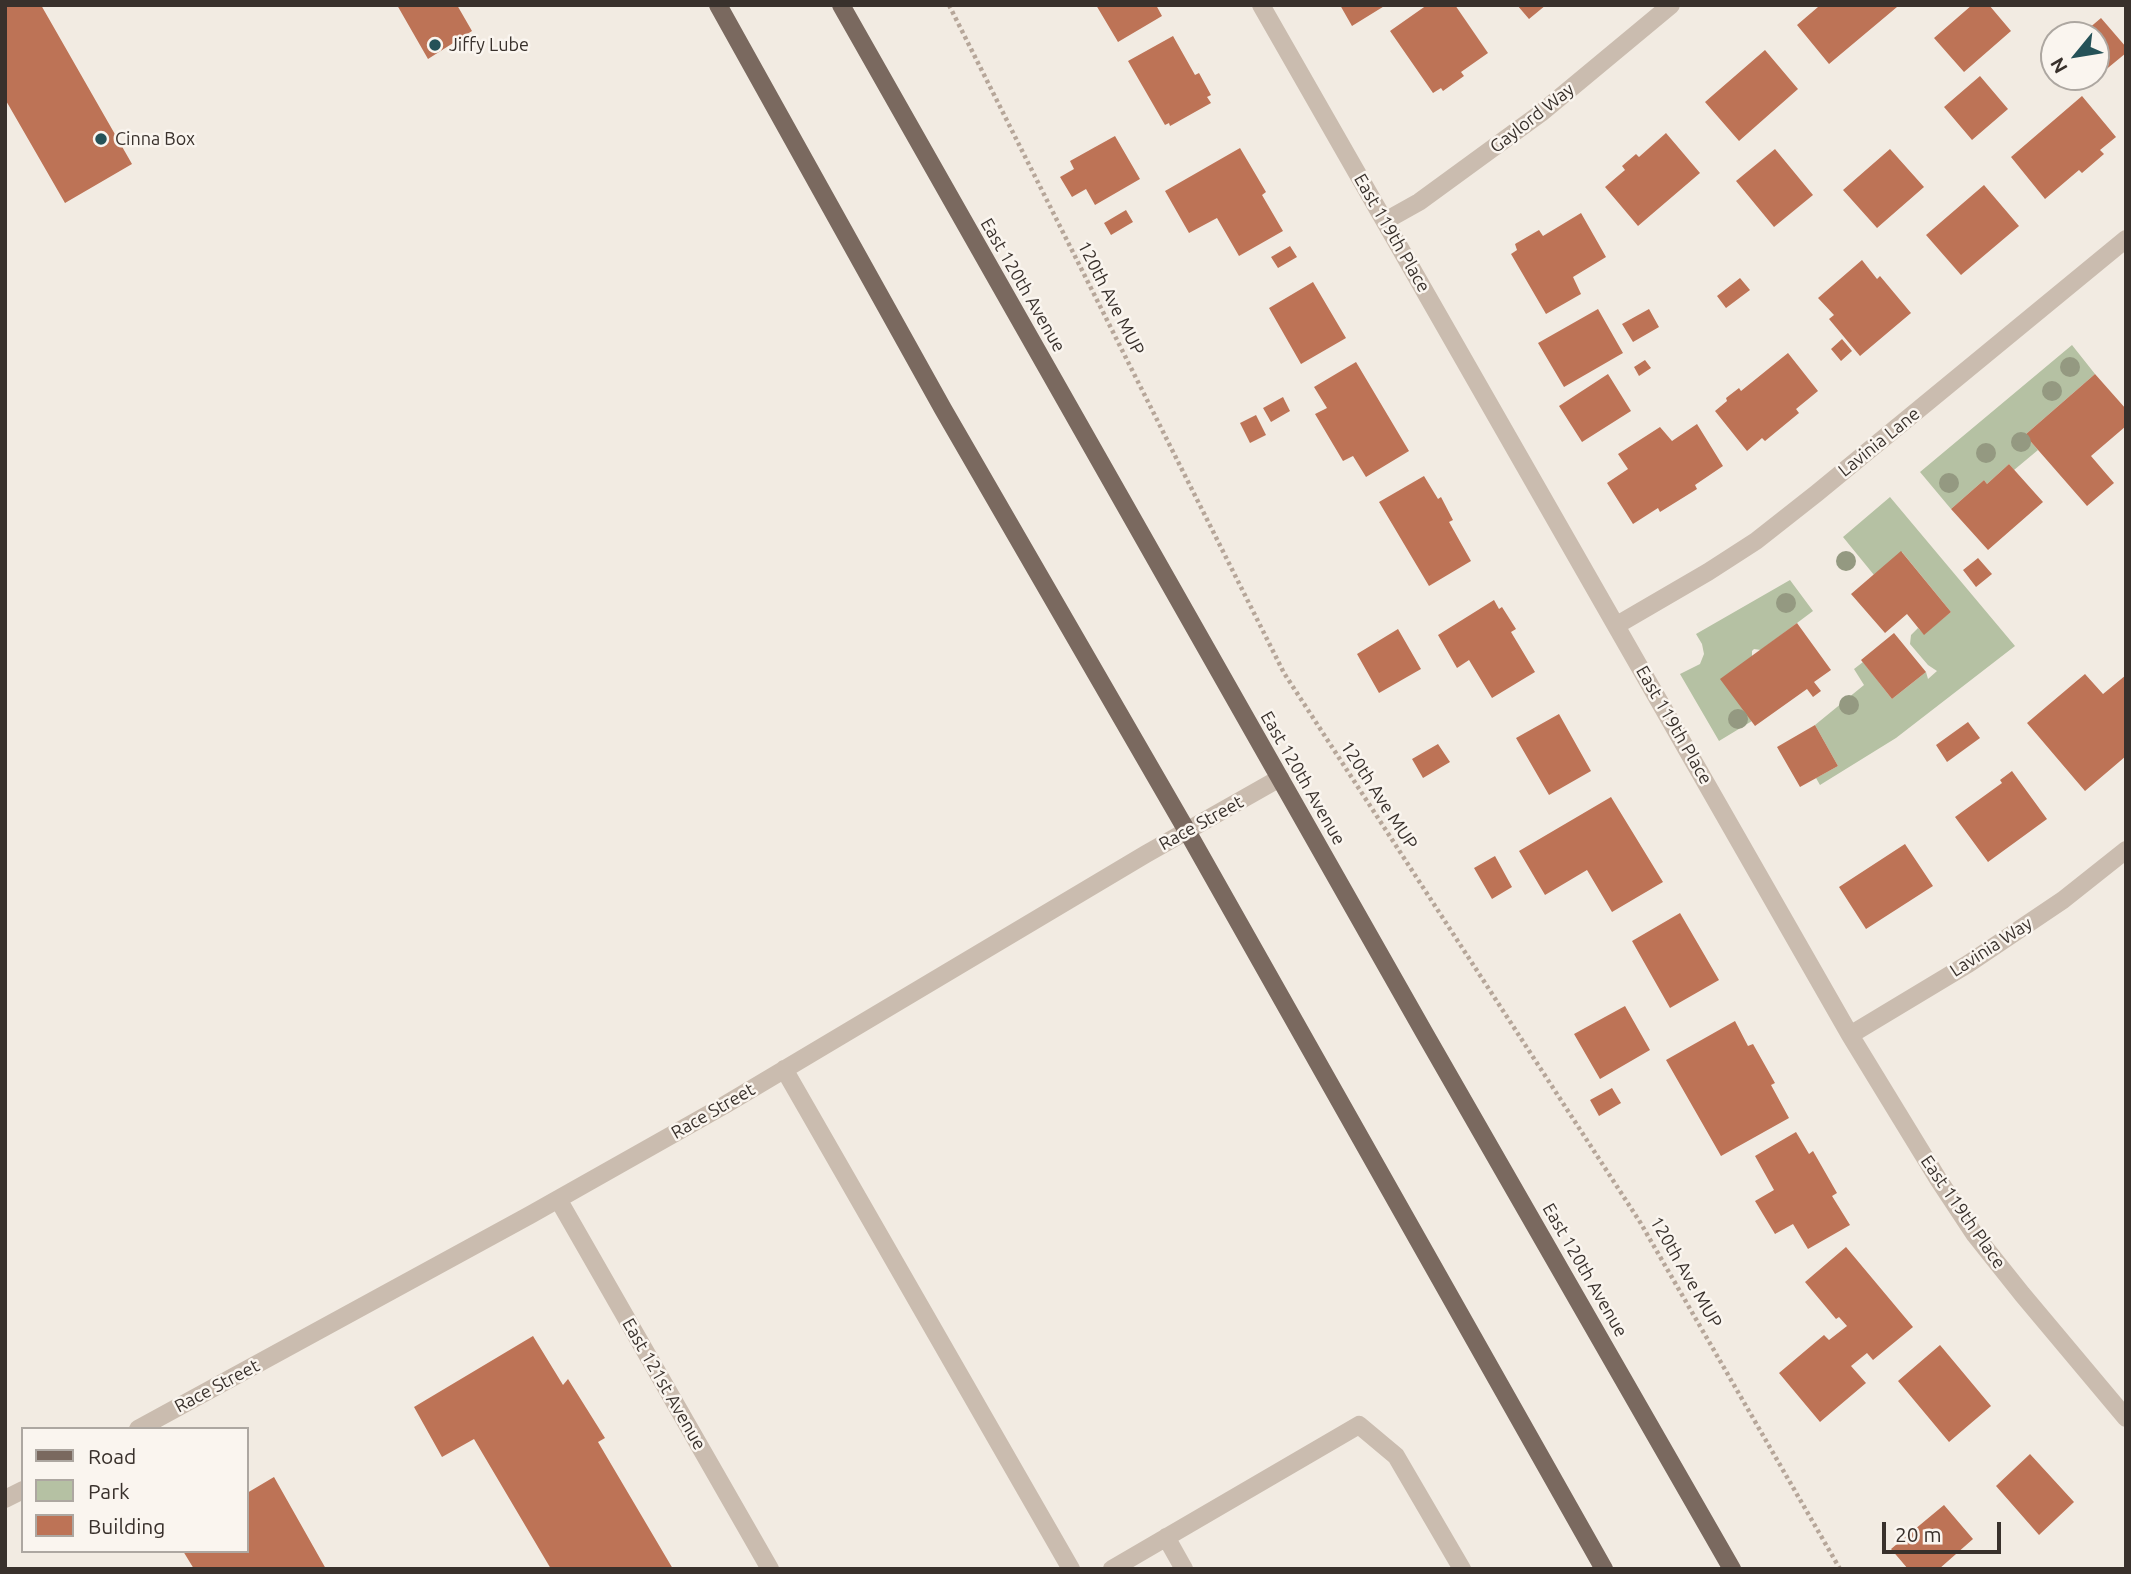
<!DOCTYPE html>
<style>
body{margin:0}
#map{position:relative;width:2131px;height:1574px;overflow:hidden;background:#f2ebe2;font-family:Ubuntu,sans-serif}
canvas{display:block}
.frame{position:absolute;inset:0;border:7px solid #39312c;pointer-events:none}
.legend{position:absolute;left:21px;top:1427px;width:228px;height:126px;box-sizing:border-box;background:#faf5ef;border:2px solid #ada7a1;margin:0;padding:9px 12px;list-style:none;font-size:21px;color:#39312c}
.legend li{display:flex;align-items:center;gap:14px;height:35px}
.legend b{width:35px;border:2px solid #ada7a1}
.north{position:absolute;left:2040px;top:21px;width:70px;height:70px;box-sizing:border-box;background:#faf5ef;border:2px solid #ada7a1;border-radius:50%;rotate:240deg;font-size:19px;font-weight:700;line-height:28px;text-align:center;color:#39312c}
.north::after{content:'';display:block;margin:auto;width:24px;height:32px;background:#255258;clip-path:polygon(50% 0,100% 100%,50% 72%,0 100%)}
.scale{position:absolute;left:1882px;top:1522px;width:119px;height:32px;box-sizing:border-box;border:4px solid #39312c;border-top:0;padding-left:9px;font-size:21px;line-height:24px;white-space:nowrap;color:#39312c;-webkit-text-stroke:5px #faf5ef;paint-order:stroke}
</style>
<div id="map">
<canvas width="2131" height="1574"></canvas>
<div class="frame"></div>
<ul class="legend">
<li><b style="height:9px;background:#7a695f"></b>Road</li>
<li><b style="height:19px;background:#b5c1a3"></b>Park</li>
<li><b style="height:19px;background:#bd7356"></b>Building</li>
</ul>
<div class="north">N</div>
<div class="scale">20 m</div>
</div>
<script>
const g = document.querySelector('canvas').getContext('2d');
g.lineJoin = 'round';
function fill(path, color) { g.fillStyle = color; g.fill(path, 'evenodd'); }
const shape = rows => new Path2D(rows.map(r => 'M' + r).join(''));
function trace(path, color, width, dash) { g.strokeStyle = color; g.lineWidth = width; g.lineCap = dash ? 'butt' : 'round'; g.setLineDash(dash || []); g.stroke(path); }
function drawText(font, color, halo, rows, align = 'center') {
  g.font = font + ' Ubuntu,sans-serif'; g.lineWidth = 5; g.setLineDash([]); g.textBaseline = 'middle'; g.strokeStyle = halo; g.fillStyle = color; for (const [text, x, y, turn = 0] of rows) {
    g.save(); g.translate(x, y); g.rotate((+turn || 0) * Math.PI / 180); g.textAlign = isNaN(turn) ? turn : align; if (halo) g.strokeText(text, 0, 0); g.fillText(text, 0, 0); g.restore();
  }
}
const green = shape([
 [2072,345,2095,374,2025,435,2038,450,2014,470,2009,464,1987,484,1984,480,1951,509,1920,472],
 [1890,497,2015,646,1896,738,1820,785,1816,778,1838,766,1815,725,1864,685,1854,669,1863,662,1892,699,1926,672,1928,679,1937,671,1928,665,1910,644,1911,635,1918,628,1924,634,1951,612,1902,552,1874,575,1843,537],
 [1790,580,1813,611,1761,650,1754,649,1752,651,1752,721,1719,741,1680,674,1700,664,1704,654,1702,644,1696,634]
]);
const building = shape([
 [5,5,41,5,132,164,65,203,5,99],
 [397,5,457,5,472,31,428,59],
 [1096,5,1156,5,1162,16,1118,42],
 [1340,5,1386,5,1352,26],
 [1427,5,1455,5,1488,53,1461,72,1464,76,1443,91,1441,88,1433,93,1390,31],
 [1517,5,1546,5,1529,19],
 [1816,5,1895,5,1897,7,1829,64,1797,25,1818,7],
 [1972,5,1989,5,2011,31,1964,72,1934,38],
 [2101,18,2126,47,2126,53,2086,86,2078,77,2096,77,2096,35,2081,35],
 [1173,36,1195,75,1199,73,1211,95,1207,97,1211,103,1170,126,1169,123,1165,125,1128,61],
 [1765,50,1798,89,1739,141,1705,102],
 [1980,76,2008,109,1972,140,1944,107],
 [2082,96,2116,137,2100,150,2104,154,2082,173,2079,170,2045,199,2011,157],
 [1666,133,1700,173,1638,226,1605,187,1625,170,1622,166,1636,154,1639,157],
 [1115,136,1140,179,1095,205,1086,189,1072,197,1060,177,1074,169,1070,161],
 [1240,148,1266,192,1262,195,1283,231,1239,256,1217,218,1189,233,1165,191],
 [1775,149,1813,195,1774,227,1736,181],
 [1890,149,1924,187,1877,228,1843,190],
 [1984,185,2019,226,1961,275,1926,235],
 [1126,210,1133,222,1111,235,1104,223],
 [1581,213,1606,257,1573,277,1581,294,1546,314,1511,254,1517,250,1515,244,1539,230,1543,236],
 [1290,246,1297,257,1278,268,1271,257],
 [1862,260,1877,279,1880,276,1911,313,1860,356,1829,319,1834,315,1818,298],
 [1740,278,1750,290,1726,308,1717,296],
 [1313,282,1346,338,1301,364,1269,308],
 [1598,309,1623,353,1564,387,1538,343],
 [1649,309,1659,327,1633,342,1622,324],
 [1842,339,1852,351,1841,361,1831,349],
 [1788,353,1818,391,1796,409,1799,413,1765,441,1762,438,1747,451,1715,411,1727,401,1726,398,1739,388,1741,391],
 [1645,360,1651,368,1639,376,1634,367],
 [1356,362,1409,451,1366,477,1353,456,1343,461,1315,414,1327,408,1314,387],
 [1608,374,1631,411,1582,442,1559,406],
 [2095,374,2126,409,2126,426,2091,456,2114,483,2087,506,2025,435],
 [1283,397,1290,411,1271,422,1263,408],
 [1256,415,1266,435,1250,443,1240,423],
 [1697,424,1723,466,1695,485,1697,489,1660,512,1658,508,1633,524,1607,483,1628,469,1618,454,1660,427,1672,441],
 [2009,464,2043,502,1988,550,1951,509,1984,480,1987,484],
 [1424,476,1438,499,1441,497,1453,520,1449,522,1471,561,1429,586,1379,502],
 [1901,551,1951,612,1924,635,1907,614,1885,633,1851,594],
 [1978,558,1992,574,1976,587,1963,570],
 [1494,600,1499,609,1502,607,1516,629,1511,632,1535,672,1492,698,1469,660,1457,668,1438,635],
 [1797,623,1831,670,1814,682,1821,691,1813,697,1807,689,1755,726,1720,679],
 [1398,629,1421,669,1379,693,1357,654],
 [1894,633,1926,672,1892,699,1861,660],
 [2085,674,2103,694,2126,675,2126,756,2085,791,2027,723],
 [1559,714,1591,771,1549,795,1516,738],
 [1968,722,1980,738,1947,762,1936,745],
 [1815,725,1838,766,1800,787,1777,747],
 [1438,744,1450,762,1423,778,1412,759],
 [2012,771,2047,819,1988,862,1955,817,2002,783,2000,780],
 [1611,797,1663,882,1612,912,1587,870,1545,895,1519,851],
 [1905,844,1933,886,1866,929,1839,887],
 [1495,856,1512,887,1492,899,1474,868],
 [1680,913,1719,980,1670,1008,1632,941],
 [1625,1006,1650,1050,1600,1079,1574,1034],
 [1735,1021,1748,1046,1753,1044,1775,1083,1771,1085,1789,1118,1721,1156,1666,1060],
 [1612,1088,1621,1103,1599,1116,1590,1100],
 [1796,1132,1809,1154,1813,1151,1837,1193,1832,1196,1850,1225,1808,1249,1793,1224,1775,1234,1755,1201,1774,1190,1755,1156],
 [1846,1247,1913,1327,1873,1360,1867,1353,1851,1366,1866,1383,1820,1422,1779,1373,1824,1335,1829,1340,1847,1326,1839,1317,1836,1319,1805,1282],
 [533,1336,563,1385,568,1379,605,1438,598,1442,673,1569,551,1569,474,1439,442,1457,414,1407],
 [1940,1345,1991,1406,1949,1442,1898,1381],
 [2030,1454,2074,1502,2039,1535,1996,1486],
 [274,1477,326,1569,194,1569,183,1551,247,1551,247,1493],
 [1944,1505,1973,1539,1939,1569,1908,1569,1891,1549]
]);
const path = shape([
 [949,5,1284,673,1640,1222,1840,1569]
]);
const minor = shape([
 [1261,5,1850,1035,1938,1179,1975,1235,2022,1294,2126,1418],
 [1385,221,1419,202,1541,113,1671,5],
 [1617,625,1708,572,1756,541,1817,493,2126,239],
 [1850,1035,1968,964,2063,900,2126,850],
 [784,1069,1071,1569],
 [558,1199,770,1569],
 [138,1429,530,1215,723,1106,1146,854,1280,778],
 [5,1499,23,1490],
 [1166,1537,1184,1569],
 [1112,1569,1359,1425,1396,1456,1462,1569]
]);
const major = shape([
 [718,5,943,409,1187,831,1604,1569],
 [841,5,1425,1034,1732,1569]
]);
const trees = [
 [2070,367],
 [2052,391],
 [2021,442],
 [1986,453],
 [1949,483],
 [1846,561],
 [1786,603],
 [1849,705],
 [1738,719]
];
const markers = [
 [435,45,7,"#255258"],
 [101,139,7,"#255258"]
];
const poiNames = [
 ["Jiffy Lube",449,45],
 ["Cinna Box",115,139]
];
const streetNames = [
 ["Gaylord Way",1532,118,-38],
 ["East 119th Place",1392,233,60],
 ["East 120th Avenue",1023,285,60],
 ["120th Ave MUP",1111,298,63],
 ["Lavinia Lane",1879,442,-39],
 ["East 119th Place",1674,725,60],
 ["East 120th Avenue",1303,778,60],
 ["120th Ave MUP",1379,795,57],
 ["Race Street",1201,823,-29],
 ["Lavinia Way",1991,947,-33],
 ["Race Street",713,1111,-30],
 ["East 119th Place",1963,1212,55],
 ["East 120th Avenue",1585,1270,60],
 ["120th Ave MUP",1686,1272,60],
 ["East 121st Avenue",664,1384,60],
 ["Race Street",217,1386,-28]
];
fill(green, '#b5c1a3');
fill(building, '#bd7356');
trace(path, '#b6a699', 4.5, [3.5, 3.5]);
trace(minor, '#cabcaf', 18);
trace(major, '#7a695f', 18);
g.fillStyle = '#949981';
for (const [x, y] of trees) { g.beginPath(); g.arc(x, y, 10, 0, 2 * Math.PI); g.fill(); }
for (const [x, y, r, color] of markers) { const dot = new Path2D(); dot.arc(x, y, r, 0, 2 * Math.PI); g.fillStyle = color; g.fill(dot); trace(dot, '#faf5ef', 2.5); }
drawText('18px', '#39312c', '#faf5ef', poiNames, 'left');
drawText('18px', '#39312c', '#faf5ef', streetNames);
</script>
